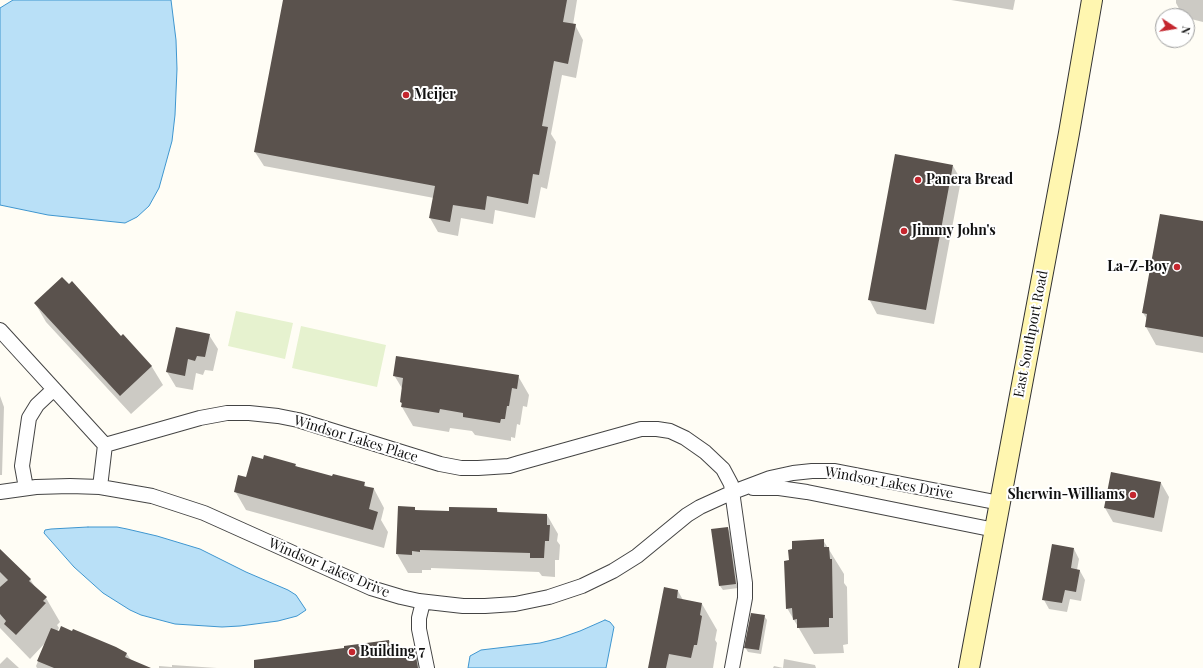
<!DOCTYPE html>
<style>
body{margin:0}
#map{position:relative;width:1203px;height:668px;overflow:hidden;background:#fffdf5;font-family:"Playfair Display",serif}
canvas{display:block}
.north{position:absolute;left:1155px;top:8px;width:40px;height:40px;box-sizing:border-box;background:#fff;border:1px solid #a0a0a0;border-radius:50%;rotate:102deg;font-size:11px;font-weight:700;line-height:16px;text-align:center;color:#111}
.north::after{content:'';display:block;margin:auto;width:14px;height:18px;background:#c4262e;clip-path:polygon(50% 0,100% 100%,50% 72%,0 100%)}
</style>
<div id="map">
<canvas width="1203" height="668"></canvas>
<div class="north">N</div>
</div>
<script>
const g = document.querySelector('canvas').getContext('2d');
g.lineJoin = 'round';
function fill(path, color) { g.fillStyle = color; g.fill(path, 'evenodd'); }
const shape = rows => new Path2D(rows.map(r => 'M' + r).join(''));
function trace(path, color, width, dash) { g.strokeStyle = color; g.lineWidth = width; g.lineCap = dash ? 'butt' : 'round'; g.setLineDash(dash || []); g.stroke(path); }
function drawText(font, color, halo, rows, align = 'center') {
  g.font = font + ' "Playfair Display",serif'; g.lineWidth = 4; g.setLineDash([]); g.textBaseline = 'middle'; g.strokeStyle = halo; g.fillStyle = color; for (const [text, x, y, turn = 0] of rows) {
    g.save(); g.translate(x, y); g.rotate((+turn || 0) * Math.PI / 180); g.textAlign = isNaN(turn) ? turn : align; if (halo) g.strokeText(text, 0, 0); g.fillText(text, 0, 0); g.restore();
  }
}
const pitch = shape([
 [236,311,293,323,285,359,228,346],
 [301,326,386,345,377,387,292,368]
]);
const water = shape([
 [13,0,171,0,176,40,177,69,175,115,172,141,159,188,149,206,137,217,125,223,48,215,0,205,0,8,13,0],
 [88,527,117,527,127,529,157,536,200,549,246,572,288,590,296,595,306,610,297,616,278,621,240,626,222,627,175,624,141,615,130,610,103,593,74,567,44,533,45,530,51,529,88,527],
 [605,620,610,622,614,627,606,668,468,668,470,656,481,650,540,643,560,638,580,631,605,620]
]);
const shadow = shape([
 [284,0,577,0,573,25,575,25,583,40,576,78,562,75,551,134,556,142,547,189,541,187,535,218,495,210,493,224,461,218,458,236,438,232,430,218,434,198,264,166,255,152],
 [951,0,1015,0,1013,10],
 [1176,0,1203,0,1203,22,1187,18,1187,16,1183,16,1176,3],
 [953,166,961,180,934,324,877,314,869,299],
 [1203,222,1203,353,1156,345,1146,327,1147,319,1143,313],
 [35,303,121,337,123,336,152,367,163,385,131,414,46,322],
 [177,328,209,335,218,349,213,371,205,370,203,375,196,373,193,390,176,387,167,372],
 [394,375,518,376,529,395,527,407,523,406,520,425,517,424,515,438,511,437,511,441,475,435,472,431,450,428,449,432,413,426,402,407,401,402,403,390],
 [0,396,4,407,2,475,0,475],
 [264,460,295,464,297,467,333,477,364,483,366,487,374,489,384,508,381,520,388,532,384,548,246,510,235,491],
 [1161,483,1169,497,1162,532,1113,522,1105,508],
 [414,508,416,511,450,512,497,509,499,513,547,515,558,534,557,541,560,545,559,560,555,560,555,577,542,576,539,572,431,568,431,570,422,570,422,573,408,573,397,554],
 [727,528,730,532,738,588,723,590,720,586],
 [823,540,844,574,844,583,847,587,848,644,843,645,844,653,814,654,787,608,790,561],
 [1074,549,1079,559,1077,570,1080,571,1085,580,1081,601,1070,599,1067,612,1049,609,1044,600],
 [0,550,30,579,35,587,46,598,60,622,57,625,59,628,57,631,126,653,137,668,37,668,36,666,47,641,30,659,0,628],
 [678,591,683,600,702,604,717,630,715,640,717,643,713,668,649,668],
 [764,616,767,620,761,654,748,652,745,647],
 [389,641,394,650,394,656,414,652,419,661,421,668,264,668,345,649],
 [7,657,19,668,0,668,0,664],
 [784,659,815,665,816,668,773,668,774,666,783,668],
 [172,665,217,668,219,668,159,668,159,666,172,667]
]);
const building = shape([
 [283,0,567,0,563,22,576,24,568,64,554,61,542,126,548,127,539,175,533,174,528,204,487,196,485,210,453,205,450,222,429,218,435,186,254,152],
 [895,154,953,165,926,310,868,300],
 [1160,214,1203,221,1203,337,1145,327,1147,314,1142,313],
 [62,277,69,284,72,281,121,336,123,334,152,366,120,396,34,303],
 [176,327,210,334,205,357,197,356,195,361,188,359,185,376,166,372],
 [396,356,519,375,517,389,512,388,509,406,507,406,505,419,501,419,500,423,463,417,463,413,440,409,439,413,401,407,402,403,400,402,403,378,393,376],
 [264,455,296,464,295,466,332,476,333,474,365,482,364,486,374,488,369,509,378,512,373,530,234,492,238,475,246,477,252,456,263,459],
 [1111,472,1161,482,1154,518,1104,508],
 [398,506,415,507,415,510,449,511,449,507,497,508,497,512,547,514,547,525,550,525,549,541,545,541,544,558,530,558,530,553,420,550,420,552,412,551,412,555,396,554],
 [728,527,736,584,719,586,711,529],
 [824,539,824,547,829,547,830,559,832,559,833,618,829,618,829,627,797,628,797,619,793,620,792,608,786,609,784,561,789,560,788,550,792,549,792,541],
 [1052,544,1074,548,1071,568,1080,570,1076,592,1065,590,1062,603,1042,600],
 [0,549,31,579,29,581,47,597,43,601,46,603,16,635,4,624,6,621,0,614,0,587,8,580,0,572],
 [664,587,678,590,677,598,702,603,700,615,702,616,697,645,694,645,691,658,669,654,666,668,648,668],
 [751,613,765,615,759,650,744,648],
 [61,626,72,631,73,629,116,647,127,653,125,657,151,668,54,668,37,661,51,628,59,631],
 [389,640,391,656,415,651,418,668,254,668,254,660,344,648,344,646]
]);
const minor = shape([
 [0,330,105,445],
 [105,445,200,418,227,413,249,413,278,416,298,420,440,464,461,468,478,468,509,466,519,463,641,429,657,429,670,431,685,438,705,452,723,469,731,484,745,583,745,598,732,668],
 [100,487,105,445],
 [26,488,22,466,29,418,37,405,54,389],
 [753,488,779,488,807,492,995,530],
 [0,492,36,487,70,486,100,487,152,496,204,513,371,588,401,597,419,601,463,606,485,606,515,604,549,597,582,586,613,571,637,556,687,515,700,507,733,492,770,478,793,473,812,471,835,471,1000,503],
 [423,602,419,618,419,629,427,668]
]);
const secondary = shape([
 [969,668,1069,133,1092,0]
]);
const markers = [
 [406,95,4,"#c4262e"],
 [918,180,4,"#c4262e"],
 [904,231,4,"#c4262e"],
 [1177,267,4,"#c4262e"],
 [1133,495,4,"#c4262e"],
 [352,652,4,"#c4262e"]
];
const poiNames = [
 ["Meijer",414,95],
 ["Panera Bread",926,180],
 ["Jimmy John's",912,231],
 ["La-Z-Boy",1169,267,"right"],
 ["Sherwin-Williams",1125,495,"right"],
 ["Building 7",360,652]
];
const streetNames = [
 ["East Southport Road",1031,334,-79],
 ["Windsor Lakes Place",356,439,17],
 ["Windsor Lakes Drive",889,483,10],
 ["Windsor Lakes Drive",329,568,23]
];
fill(pitch, '#e6f2cf');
fill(water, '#b9e0f7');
trace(water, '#3f96cf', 1);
fill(shadow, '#0003');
fill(building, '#5a524d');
trace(minor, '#444', 16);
trace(secondary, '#333', 22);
trace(minor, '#fff', 14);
trace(secondary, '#fff6b0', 20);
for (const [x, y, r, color] of markers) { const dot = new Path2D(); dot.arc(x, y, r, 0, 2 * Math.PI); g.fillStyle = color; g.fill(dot); trace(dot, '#fff', 1.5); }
drawText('bold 14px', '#111', '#fff', poiNames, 'left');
drawText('14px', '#111', '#fff', streetNames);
</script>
